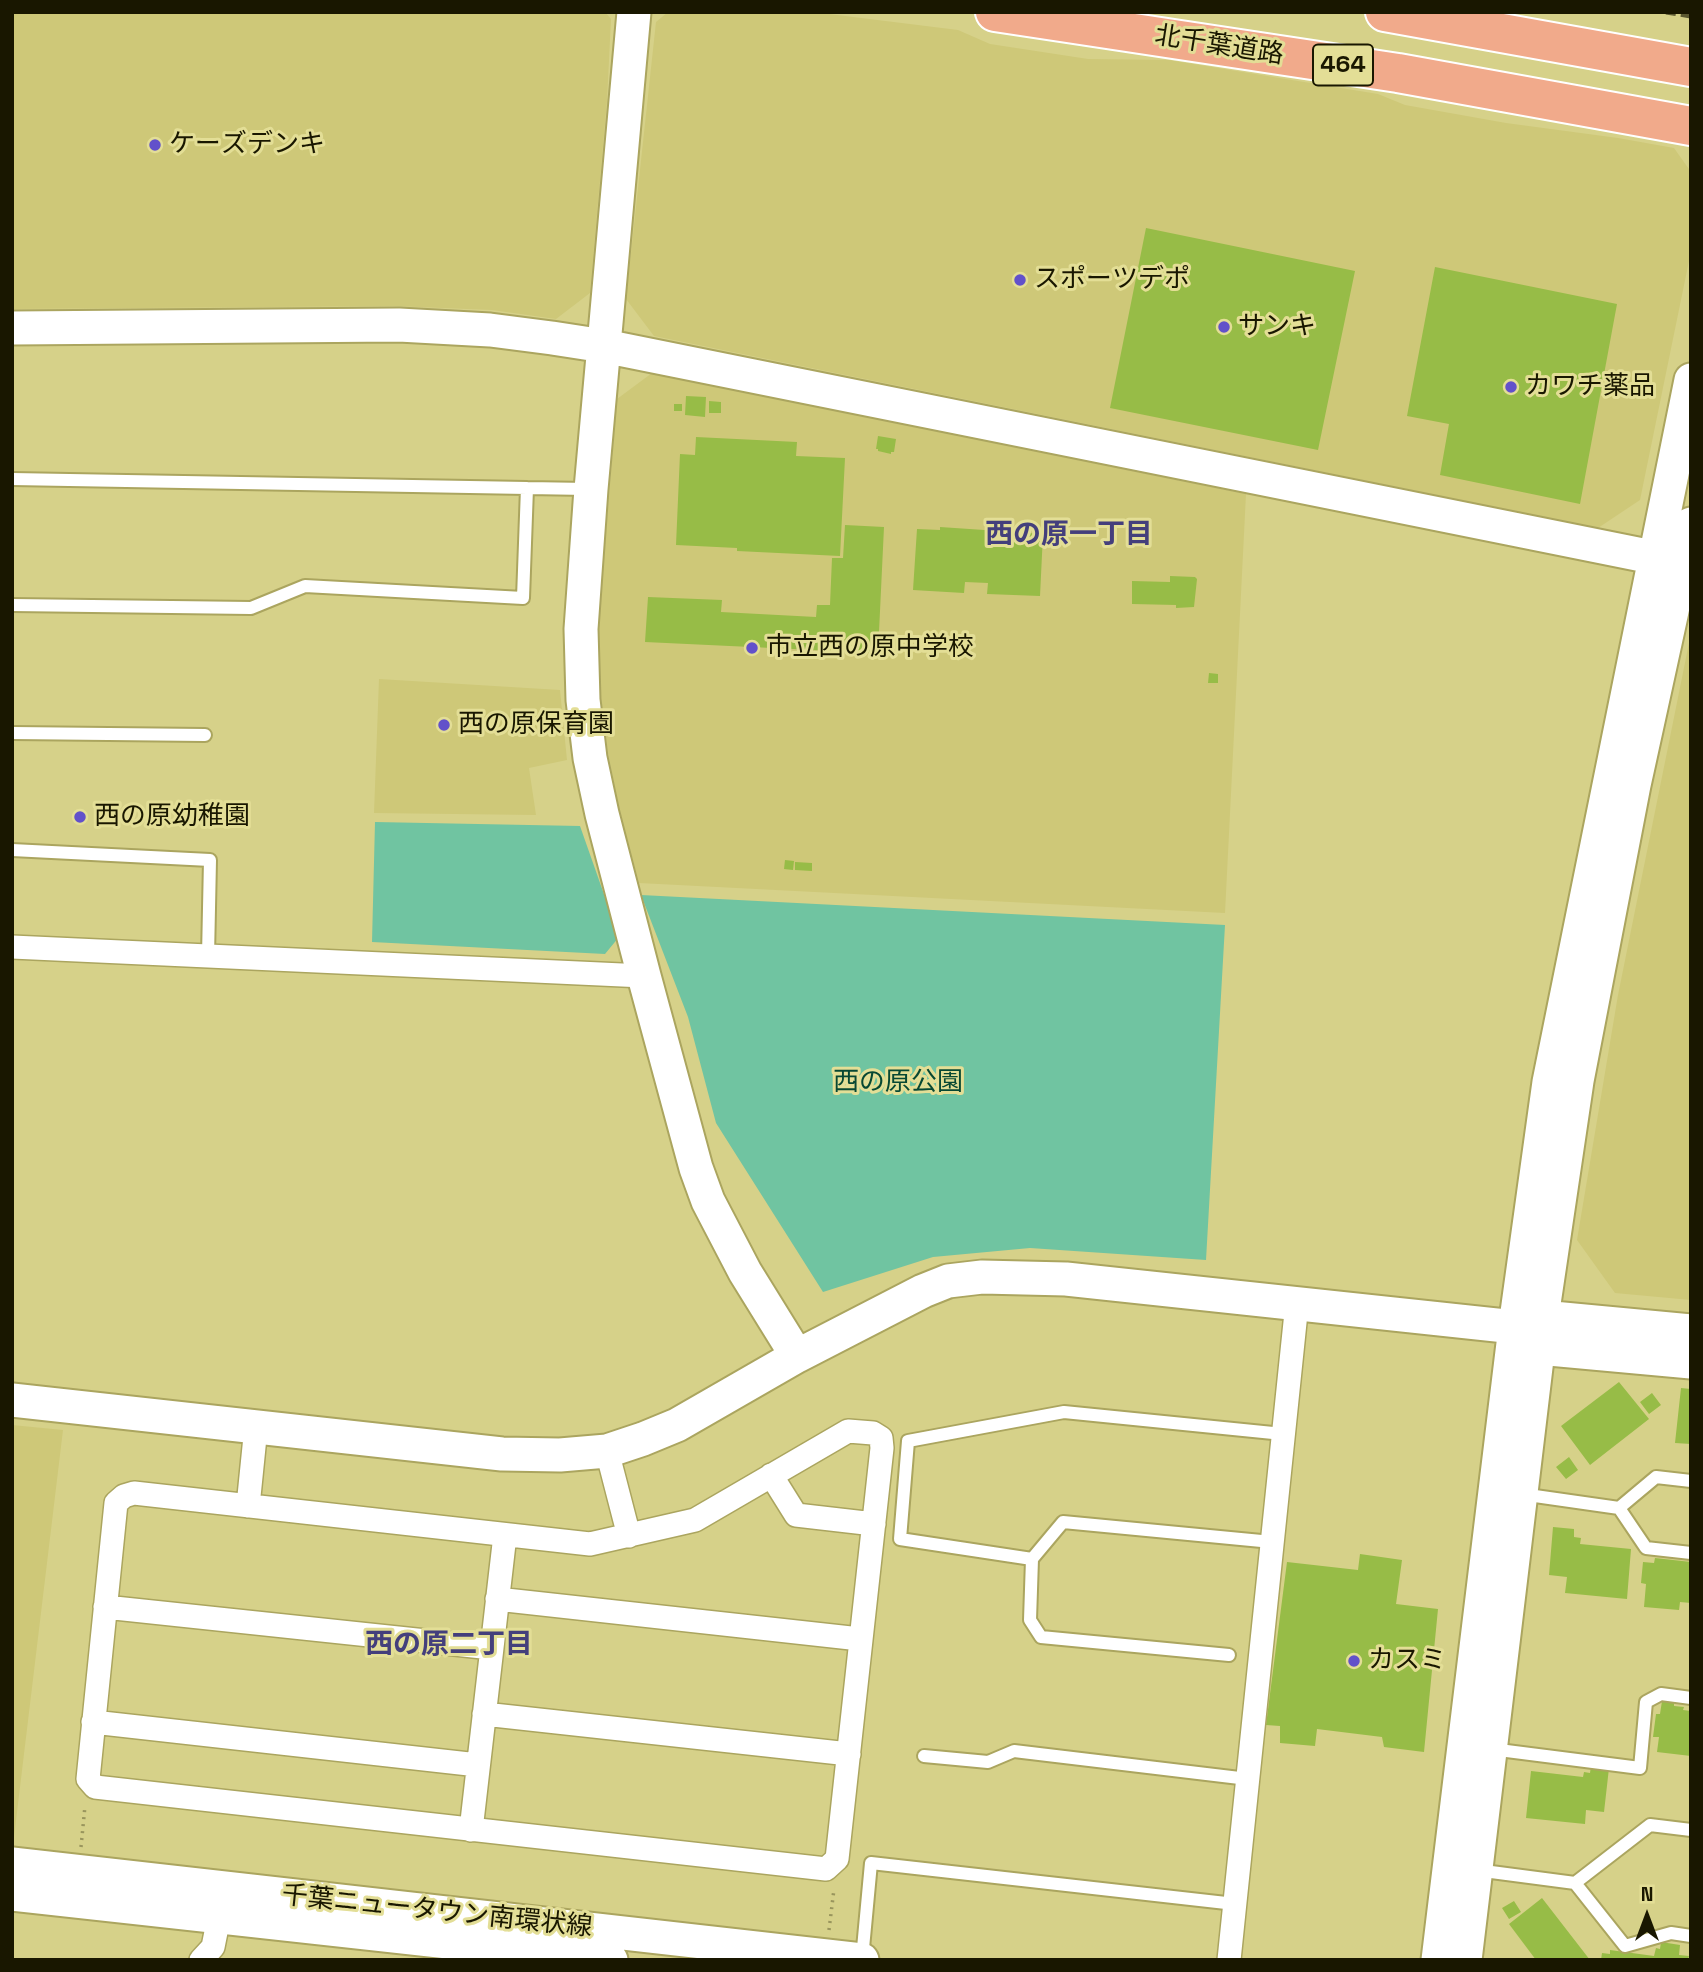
<!DOCTYPE html>
<meta charset="utf-8">
<style>
body{margin:0}
#map{position:relative;width:1703px;height:1972px;overflow:hidden;background:#d6d189;font-family:"Space Grotesk",sans-serif}
canvas{display:block}
.frame{position:absolute;inset:0;border:14px solid #191700;pointer-events:none}
.north{position:absolute;left:1612px;top:1881px;width:70px;height:70px;-webkit-text-stroke:5px #e3de96;paint-order:stroke;rotate:0deg;font-size:19px;font-weight:700;line-height:28px;text-align:center;color:#191700}
.north::after{content:'';display:block;margin:auto;width:24px;height:32px;background:#191700;clip-path:polygon(50% 0,100% 100%,50% 72%,0 100%)}
</style>
<div id="map">
<canvas width="1703" height="1972"></canvas>
<div class="frame"></div>
<div class="north">N</div>
</div>
<script>
const g = document.querySelector('canvas').getContext('2d');
g.lineJoin = 'round';
function fill(path, color) { g.fillStyle = color; g.fill(path, 'evenodd'); }
const shape = rows => new Path2D(rows.map(r => 'M' + r).join(''));
function trace(path, color, width, dash) { g.strokeStyle = color; g.lineWidth = width; g.lineCap = dash ? 'butt' : 'round'; g.setLineDash(dash || []); g.stroke(path); }
function drawText(font, color, halo, rows, align = 'center') {
  g.font = font + ' "Space Grotesk","Noto Sans JP",sans-serif'; g.lineWidth = 6; g.setLineDash([]); g.textBaseline = 'middle'; g.strokeStyle = halo; g.fillStyle = color; for (const [text, x, y, turn = 0] of rows) {
    g.save(); g.translate(x, y); g.rotate((+turn || 0) * Math.PI / 180); g.textAlign = isNaN(turn) ? turn : align; if (halo) g.strokeText(text, 0, 0); g.fillText(text, 0, 0); g.restore();
  }
}
const built = shape([
 [12,12,605,12,611,19,607,101,590,293,556,319,492,310,393,306,12,309],
 [668,12,813,12,958,30,990,44,1088,59,1169,60,1378,94,1405,105,1506,123,1618,138,1674,148,1691,172,1691,251,1640,500,1598,528,654,336,626,299,656,22],
 [652,373,1246,494,1225,913,639,883,620,812,608,753,601,699,598,630,617,399],
 [1691,633,1691,1300,1615,1293,1577,1240,1618,995],
 [379,679,560,690,567,760,529,768,536,815,374,813],
 [12,1425,63,1430,14,1837,12,1837]
]);
const green = shape([
 [375,822,580,826,619,937,605,954,372,942],
 [641,895,1225,925,1206,1260,1030,1248,933,1257,823,1292,716,1123,688,1017]
]);
const building = shape([
 [1146,228,1355,271,1318,450,1110,408],
 [1435,267,1617,304,1580,504,1440,475,1449,424,1407,416],
 [686,396,706,397,705,417,685,415],
 [709,401,721,402,721,413,709,413],
 [674,404,682,404,682,411,674,411],
 [878,436,896,439,894,452,891,452,891,454,878,451,878,449,876,449],
 [696,437,797,442,796,456,845,458,840,556,737,551,737,548,676,545,680,454,695,455],
 [845,525,884,527,878,653,645,642,648,597,722,600,721,612,816,617,817,605,830,605,832,558,843,558],
 [940,527,1043,534,1040,596,987,594,988,583,965,582,964,593,913,590,917,529,940,530],
 [1170,576,1195,577,1197,579,1194,607,1176,608,1176,605,1132,604,1132,581,1170,582],
 [1209,673,1218,674,1218,683,1208,683],
 [785,860,794,861,793,870,784,869],
 [795,862,812,863,812,871,795,870],
 [1619,1382,1649,1419,1590,1465,1561,1426],
 [1681,1388,1691,1389,1691,1444,1675,1443],
 [1652,1393,1661,1405,1649,1414,1640,1402],
 [1569,1457,1578,1470,1566,1479,1556,1467],
 [1553,1527,1574,1529,1574,1537,1581,1538,1580,1544,1631,1549,1627,1599,1565,1593,1567,1577,1549,1575],
 [1360,1554,1402,1560,1396,1604,1438,1609,1424,1752,1384,1747,1382,1737,1317,1729,1315,1746,1280,1743,1280,1726,1266,1725,1287,1562,1358,1570],
 [1655,1558,1691,1562,1691,1603,1680,1602,1679,1610,1644,1607,1646,1584,1641,1583,1643,1562,1654,1563],
 [1662,1701,1674,1702,1674,1706,1684,1707,1683,1710,1691,1711,1691,1756,1657,1752,1659,1737,1653,1737,1656,1714,1660,1714],
 [1591,1766,1609,1768,1604,1812,1586,1810,1585,1824,1526,1818,1531,1771,1583,1777,1584,1772,1590,1773],
 [1542,1898,1590,1960,1536,1960,1509,1924],
 [1514,1901,1521,1912,1509,1919,1502,1908],
 [1661,1942,1680,1945,1679,1955,1689,1956,1688,1960,1601,1960,1602,1953,1610,1954,1610,1950,1654,1956,1656,1948,1660,1949]
]);
const path = shape([
 [81,1847,85,1806],
 [829,1930,834,1889]
]);
const lane = shape([
 [12,479,527,488],
 [12,605,251,608,305,586,523,598,527,488,588,489],
 [12,733,205,735],
 [12,850,210,860,208,956],
 [1521,1494,1619,1508,1646,1548,1691,1553],
 [1619,1508,1656,1477,1691,1481],
 [1032,1559,1063,1522,1272,1542],
 [1229,1655,1041,1637,1030,1620,1032,1559,900,1539,908,1441,1064,1412,1283,1434],
 [1491,1749,1640,1768,1646,1702,1661,1694,1691,1698],
 [924,1756,988,1762,1014,1751,1248,1779],
 [1476,1870,1575,1883,1625,1946,1671,1933,1691,1936],
 [1575,1883,1650,1825,1691,1830],
 [862,1959,871,1863,1235,1904]
]);
const street = shape([
 [12,947,644,976],
 [848,1431,873,1433,881,1438,882,1448,837,1859,826,1869,95,1787,88,1779,116,1503,124,1496,134,1493,590,1544,695,1520,848,1431],
 [607,1451,629,1536],
 [771,1475,796,1515,874,1524],
 [248,1506,256,1427],
 [497,1599,860,1639],
 [105,1607,492,1648],
 [484,1714,849,1754],
 [93,1722,478,1765],
 [471,1830,505,1535],
 [201,1960,213,1947,219,1917],
 [1229,1960,1297,1303]
]);
const secondary = shape([
 [634,12,591,489,581,629,583,700,590,758,602,814,644,976,696,1168,708,1201,745,1272,797,1356],
 [12,328,399,325,490,330,552,338,604,346,1682,563],
 [1522,1333,1538,1348,1691,1362],
 [12,1400,502,1454,560,1455,607,1451,643,1439,677,1425,797,1356,923,1291,948,1281,982,1277,1066,1279,1515,1327,1542,1317,1691,1331],
 [12,1864,862,1960],
 [12,1894,611,1960],
 [1438,1960,1515,1327,1549,1082,1691,380],
 [1465,1960,1542,1317,1577,1081,1634,785,1691,524]
]);
const highway = shape([
 [995,12,1398,73,1691,126],
 [1385,12,1691,67]
]);
const rail = shape([
 [1666,12,1691,16]
]);
const markers = [
 [155,145,7,"#6251ca"],
 [1020,280,7,"#6251ca"],
 [1224,327,7,"#6251ca"],
 [1511,387,7,"#6251ca"],
 [752,648,7,"#6251ca"],
 [444,725,7,"#6251ca"],
 [80,817,7,"#6251ca"],
 [1354,1661,7,"#6251ca"]
];
const shields = [
 [1343,65,60]
];
const shieldNames = [
 ["464",1343,65]
];
const streetNames = [
 ["北千葉道路",1219,46,9],
 ["千葉ニュータウン南環状線",437,1912,6]
];
const poiNames = [
 ["ケーズデンキ",169,145],
 ["スポーツデポ",1034,280],
 ["サンキ",1238,327],
 ["カワチ薬品",1525,387],
 ["市立西の原中学校",766,648],
 ["西の原保育園",458,725],
 ["西の原幼稚園",94,817],
 ["カスミ",1368,1661]
];
const parkNames = [
 ["西の原公園",898,1083]
];
const neighbourhoodNames = [
 ["西の原一丁目",1069,535],
 ["西の原二丁目",449,1645]
];
fill(built, '#cec878');
fill(green, '#70c4a1');
fill(building, '#97bc47');
trace(lane, '#aba55f', 16);
trace(street, '#aba55f', 26);
trace(secondary, '#aba55f', 37);
trace(highway, '#fff', 42);
trace(path, '#99955d', 3.5, [2, 5]);
trace(lane, '#fff', 12);
trace(street, '#fff', 23);
trace(secondary, '#fff', 33);
trace(highway, '#f1aa8b', 38);
trace(rail, '#5b5830', 5, [10, 5]);
for (const [x, y, r, color] of markers) { const dot = new Path2D(); dot.arc(x, y, r, 0, 2 * Math.PI); g.fillStyle = color; g.fill(dot); trace(dot, '#e3de96', 2.5); }
for (const [x, y, w] of shields) { const box = new Path2D(); box.roundRect(x - w / 2, y - 20.5, w, 41, 5); g.fillStyle = '#e3de96'; g.fill(box); trace(box, '#191700', 2); }
drawText('bold 24px', '#191700', null, shieldNames);
drawText('26px', '#191700', '#e3de96', streetNames);
drawText('26px', '#191700', '#e3de96', poiNames, 'left');
drawText('26px', '#074833', '#e3de96', parkNames);
drawText('bold 28px', '#443f7c', '#e3de96', neighbourhoodNames);
</script>
